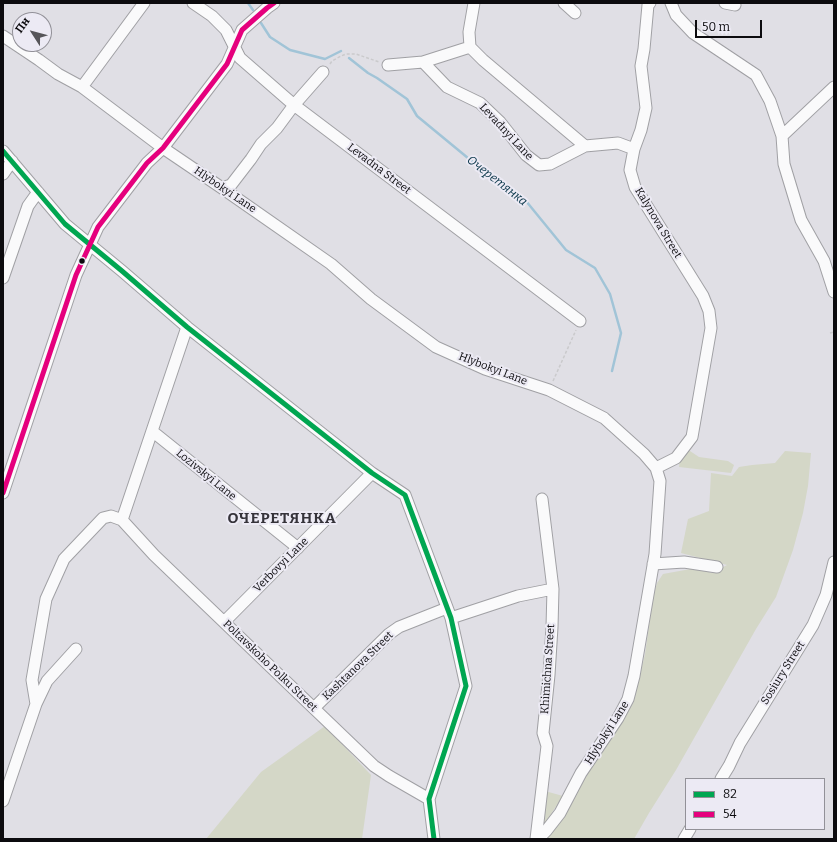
<!DOCTYPE html>
<meta charset="utf-8">
<style>
body{margin:0}
#map{position:relative;width:837px;height:842px;overflow:hidden;background:#e0dfe5;font-family:Bitter,serif}
canvas{display:block}
.frame{position:absolute;inset:0;border:4px solid #0c0b0e;pointer-events:none}
.legend{position:absolute;left:685px;top:778px;width:140px;height:52px;box-sizing:border-box;background:#eceaf4;border:1px solid #929198;margin:0;padding:5px 7px;list-style:none;font-size:12px;color:#0c0b0e}
.legend li{display:flex;align-items:center;gap:8px;height:20px}
.legend b{width:20px;border:1px solid #929198}
.north{position:absolute;left:12px;top:12px;width:40px;height:40px;box-sizing:border-box;background:#eceaf4;border:1px solid #929198;border-radius:50%;rotate:306deg;font-size:11px;font-weight:700;line-height:16px;text-align:center;color:#0c0b0e}
.north::after{content:'';display:block;margin:auto;width:14px;height:18px;background:#565559;clip-path:polygon(50% 0,100% 100%,50% 72%,0 100%)}
.scale{position:absolute;left:695px;top:20px;width:67px;height:18px;box-sizing:border-box;border:2px solid #0c0b0e;border-top:0;padding-left:5px;font-size:12px;line-height:14px;white-space:nowrap;color:#0c0b0e;-webkit-text-stroke:3px #eceaf4;paint-order:stroke}
</style>
<div id="map">
<canvas width="837" height="842"></canvas>
<div class="frame"></div>
<ul class="legend">
<li><b style="height:5px;background:#00a651"></b>82</li>
<li><b style="height:5px;background:#e5007d"></b>54</li>
</ul>
<div class="north">Пн</div>
<div class="scale">50 m</div>
</div>
<script>
const g = document.querySelector('canvas').getContext('2d');
g.lineJoin = 'round';
function fill(path, color) { g.fillStyle = color; g.fill(path, 'evenodd'); }
const shape = rows => new Path2D(rows.map(r => 'M' + r).join(''));
function trace(path, color, width, dash) { g.strokeStyle = color; g.lineWidth = width; g.lineCap = dash ? 'butt' : 'round'; g.setLineDash(dash || []); g.stroke(path); }
function drawText(font, color, halo, rows, align = 'center') {
  g.font = font + ' Bitter,serif'; g.lineWidth = 4; g.setLineDash([]); g.textBaseline = 'middle'; g.strokeStyle = halo; g.fillStyle = color; for (const [text, x, y, turn = 0] of rows) {
    g.save(); g.translate(x, y); g.rotate((+turn || 0) * Math.PI / 180); g.textAlign = isNaN(turn) ? turn : align; if (halo) g.strokeText(text, 0, 0); g.fillText(text, 0, 0); g.restore();
  }
}
const green = shape([
 [685,451,690,451,699,457,728,461,734,465,731,473,679,467,680,458],
 [785,451,811,453,808,486,803,513,793,550,776,597,756,629,676,770,649,813,634,839,542,839,609,742,633,703,645,654,653,597,657,583,663,574,696,568,712,573,727,565,681,553,688,519,709,511,711,473,732,476,739,467,752,465,775,463],
 [325,726,371,775,362,839,206,839,261,772],
 [545,791,563,796,539,832]
]);
const stream = shape([
 [248,3,253,10],
 [261,23,270,37,290,50,325,59,341,51],
 [349,58,368,73,377,78,407,99,417,116,474,163,509,194,526,201,566,250,595,268,610,294,621,333,612,371]
]);
const path = shape([
 [330,64,332,61,341,56,346,54,356,54,379,62],
 [830,333,834,332],
 [553,381,576,330]
]);
const minor = shape([
 [193,3,212,16,226,30,240,58,294,105,580,321],
 [474,3,469,32,470,47,483,60,585,146,618,143,634,149,630,170,635,187,703,296,709,311,711,328,692,437,676,458,656,468],
 [564,3,575,13],
 [671,3,676,15,693,33,756,75,770,101,782,136,784,164,801,220,824,261,834,292],
 [725,3,735,5],
 [3,36,39,60,58,74,82,87,163,148,222,188,331,264,371,299,436,347,485,369,549,390,604,418,644,454,656,468,660,481,655,554,634,676,628,699,618,718,581,773,560,813,546,831,538,839],
 [423,62,470,47],
 [388,65,423,62,447,87,480,103,500,122,526,155,539,165,550,164,585,146],
 [82,87,144,3],
 [782,136,834,87],
 [634,149,641,130,646,108,641,66,644,49,648,5,650,3],
 [3,151,65,224,122,271,187,327,372,473,405,495,451,618,466,686,429,799,434,839],
 [3,174,12,161],
 [222,188,231,185,251,159,261,144,277,128,294,105,323,72],
 [3,278,28,206,38,192],
 [152,431,298,548],
 [3,493,76,275,98,227,147,163,163,148,227,64,242,30,267,8,274,3],
 [122,520,187,327],
 [653,564,684,562,717,567],
 [451,618,518,596,553,589],
 [224,622,372,473],
 [36,704,32,680,46,599,64,559,103,518,111,516,122,520,154,555,374,766,389,776,429,799],
 [314,708,389,634,399,627,447,608],
 [721,779,729,766,740,743,813,625,826,595,834,562],
 [3,801,36,704,47,681,76,649],
 [536,839,547,746,543,733,549,675,552,627,553,589,542,499],
 [684,839,690,829]
]);
const bus1 = shape([
 [3,151,65,224,122,271,187,327,372,473,405,495,451,618,466,686,429,799,434,839]
]);
const bus2 = shape([
 [3,493,76,275,98,227,147,163,163,148,227,64,242,30,267,8,274,3]
]);
const markers = [
 [82,261,3.5,"#0c0b0e"]
];
const streetNames = [
 ["Levadnyi Lane",506,132,47],
 ["Levadna Street",379,169,37],
 ["Hlybokyi Lane",225,190,34],
 ["Kalynova Street",658,223,59],
 ["Hlybokyi Lane",493,369,21],
 ["Lozivskyi Lane",206,475,39],
 ["Verbovyi Lane",281,565,-45],
 ["Poltavskoho Polku Street",270,666,44],
 ["Kashtanova Street",358,666,-44],
 ["Khimichna Street",548,669,-86],
 ["Sosiury Street",783,673,-58],
 ["Hlybokyi Lane",607,733,-58]
];
const waterNames = [
 ["Очеретянка",497,181,38]
];
const districtNames = [
 ["ОЧЕРЕТЯНКА",282,519]
];
fill(green, '#d4d7c7');
trace(stream, '#a1c4d7', 2.5);
trace(minor, '#a0a0a4', 13);
trace(path, '#cacacc', 1.5, [3, 2]);
trace(minor, '#fafafb', 11);
trace(bus1, '#00a651', 5);
trace(bus2, '#e5007d', 5);
for (const [x, y, r, color] of markers) { const dot = new Path2D(); dot.arc(x, y, r, 0, 2 * Math.PI); g.fillStyle = color; g.fill(dot); trace(dot, '#eceaf4', 1.5); }
drawText('11px', '#0c0b0e', '#eceaf4', streetNames);
drawText('italic 12px', '#083548', '#eceaf4', waterNames);
g.letterSpacing = '1px';
drawText('bold 15px', '#35333a', '#eceaf4', districtNames);
g.letterSpacing = '0px';
</script>
